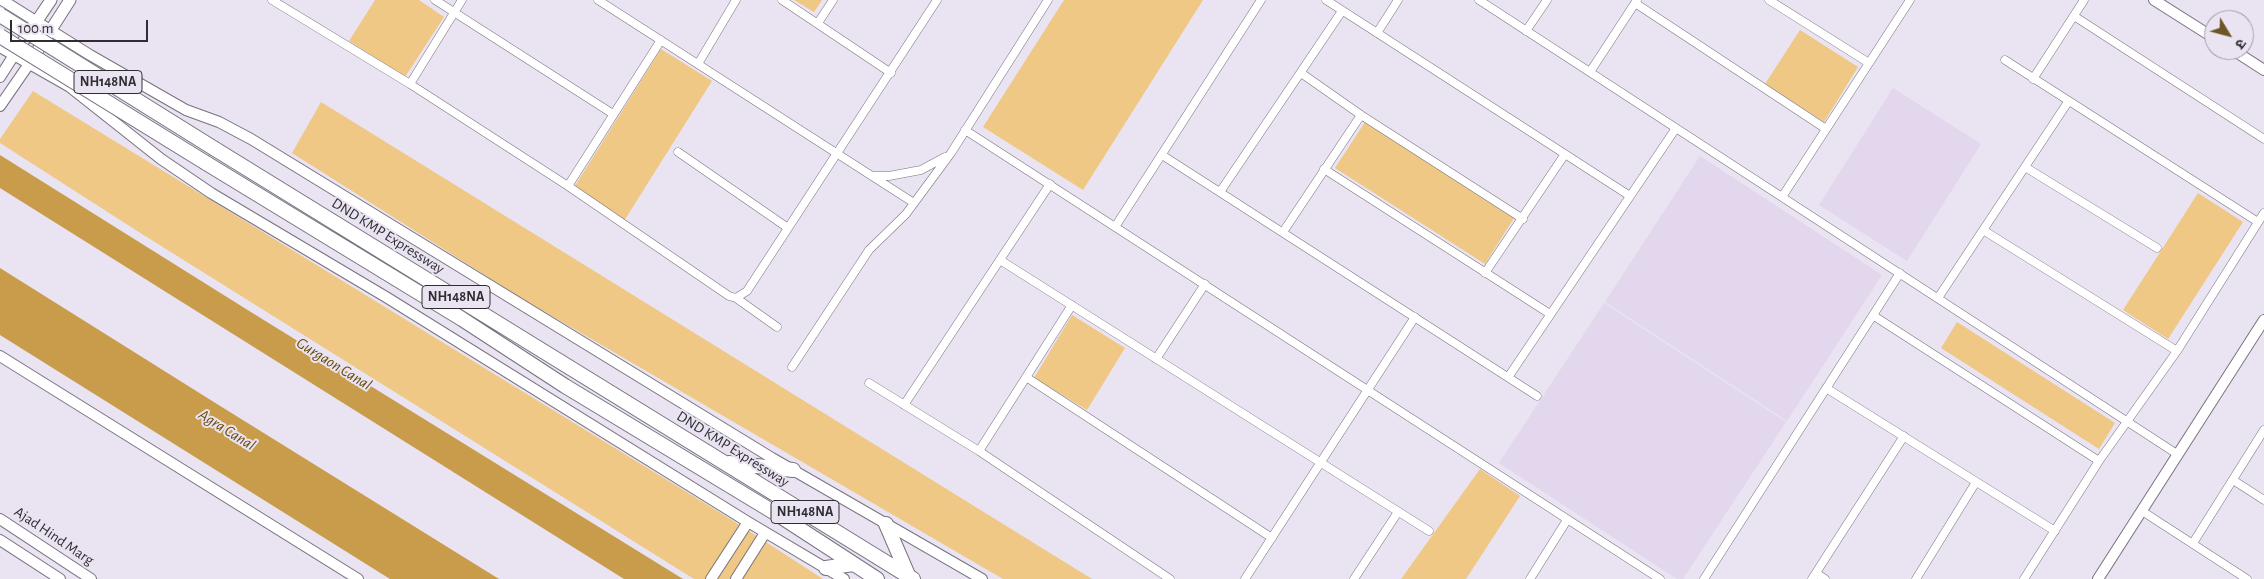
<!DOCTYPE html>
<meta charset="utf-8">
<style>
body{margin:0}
#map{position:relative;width:2264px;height:579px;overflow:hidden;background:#eae3f1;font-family:"Alegreya Sans","Noto Sans Devanagari",sans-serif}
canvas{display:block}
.north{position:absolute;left:2204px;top:10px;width:50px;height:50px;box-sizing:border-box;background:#eae3f1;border:1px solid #a09aa5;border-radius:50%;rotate:127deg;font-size:14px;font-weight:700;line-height:20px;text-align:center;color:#302d32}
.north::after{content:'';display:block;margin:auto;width:18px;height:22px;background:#6e5526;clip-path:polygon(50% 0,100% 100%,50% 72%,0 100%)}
.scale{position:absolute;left:10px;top:20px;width:138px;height:22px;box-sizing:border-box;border:2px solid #302d32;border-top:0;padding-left:6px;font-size:15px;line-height:18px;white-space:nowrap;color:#302d32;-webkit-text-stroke:4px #eae3f1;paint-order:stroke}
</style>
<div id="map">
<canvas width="2264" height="579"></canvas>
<div class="north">उ</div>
<div class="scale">100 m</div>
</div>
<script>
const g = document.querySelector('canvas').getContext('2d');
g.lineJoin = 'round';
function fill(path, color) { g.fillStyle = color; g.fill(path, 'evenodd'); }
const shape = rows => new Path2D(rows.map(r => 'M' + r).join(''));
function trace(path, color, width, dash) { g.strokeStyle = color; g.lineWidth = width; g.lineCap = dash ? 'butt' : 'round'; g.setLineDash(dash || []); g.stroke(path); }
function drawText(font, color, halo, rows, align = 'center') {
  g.font = font + ' "Alegreya Sans",sans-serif'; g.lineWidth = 4; g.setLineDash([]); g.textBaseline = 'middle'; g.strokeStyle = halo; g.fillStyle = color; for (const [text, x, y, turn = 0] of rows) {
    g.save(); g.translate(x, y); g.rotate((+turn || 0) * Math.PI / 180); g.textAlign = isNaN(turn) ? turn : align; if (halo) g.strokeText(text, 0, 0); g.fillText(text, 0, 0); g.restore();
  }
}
const built = shape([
 [1893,88,1981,144,1907,261,1819,205],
 [1700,156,1882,275,1787,421,1605,302],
 [1604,303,1786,422,1683,579,1677,579,1499,463]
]);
const green = shape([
 [375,0,419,0,444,17,405,77,349,41],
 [794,0,822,0,814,12],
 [1064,0,1203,0,1083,190,983,127],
 [1800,30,1858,67,1824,122,1765,84],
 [661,49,712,81,624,221,573,189],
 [33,91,724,515,823,579,694,579,142,234,0,143,0,139],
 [321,102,1092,579,1003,579,521,298,292,153],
 [1365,122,1514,218,1485,264,1335,168],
 [2198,193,2243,222,2168,339,2123,310],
 [1072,315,1125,348,1087,410,1034,378],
 [1957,322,2115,423,2099,449,1941,348],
 [1480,469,1520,496,1466,579,1401,579]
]);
const water = shape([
 [0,155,246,309,683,579,624,579,0,188],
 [0,268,217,404,499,579,390,579,0,335]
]);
const minor = shape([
 [272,0,410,84,568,186,729,296,736,298,747,291,937,0],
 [435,0,613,114],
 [598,0,914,203],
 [782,0,891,73],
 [1326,0,1630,196],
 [1479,0,2177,454],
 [1769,0,1869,63],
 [1635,3,1826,129],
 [2074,16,2264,139],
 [818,23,833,0],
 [1526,31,1547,0],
 [1377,33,1398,0],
 [2005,60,2258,222],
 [698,64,736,0],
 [1590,72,1637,0],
 [1301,73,1361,115,1523,219],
 [2033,79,2084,0],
 [410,84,462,0],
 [965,130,1660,579],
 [678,152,788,228],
 [1162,155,1537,396],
 [2025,167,2157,248],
 [1324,169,1550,314],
 [873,176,889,176,921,170,945,157],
 [568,186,661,40],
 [1220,192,1342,11],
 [1782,197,1910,0],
 [1115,227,1261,0],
 [1983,230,2177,351],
 [1283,232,1361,115],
 [1000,260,1429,531],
 [1485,273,1565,154],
 [736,298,777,327],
 [1938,298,2068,102],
 [1874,316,2099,461],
 [1156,359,1205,284],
 [792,367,869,250,906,214,951,153,1048,0],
 [1509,376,1676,128],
 [1026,377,1272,538],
 [869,383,979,451,1170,579],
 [1826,388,2055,531],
 [904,405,1050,184],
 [979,451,1072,305],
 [2233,480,2264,500],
 [2142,511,2247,579],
 [2193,543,2264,430],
 [1816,573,1825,579],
 [1245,579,1415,317],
 [1354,579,1398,512],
 [1530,579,1567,520],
 [1704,579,1900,273],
 [1812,579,1904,436],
 [1916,579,1976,482],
 [2024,579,2099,461,2177,351,2264,213]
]);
const tertiary = shape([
 [2,0,90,55,186,110,219,122,251,139,772,458,982,579],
 [2154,0,2214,38],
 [0,47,70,87,161,159,211,193,386,297,748,522,844,579],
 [2233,50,2264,70],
 [0,77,14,55],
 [0,106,29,64],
 [0,356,358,579],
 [0,519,91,579],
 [0,540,60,579],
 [711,579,748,522],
 [736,579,765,533],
 [2098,579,2264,320]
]);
const secondary = shape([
 [14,55,51,0],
 [29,64,70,0]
]);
const trunk = shape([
 [215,149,913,579],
 [206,163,462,319,565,386,780,516,877,579],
 [729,463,793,470],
 [886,524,908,575],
 [826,568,853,564]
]);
const trunkBridge = shape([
 [0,15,215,149],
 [0,36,206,163]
]);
const shields = [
 [108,82,68],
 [456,297,68],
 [805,512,68]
];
const shieldNames = [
 ["NH148NA",108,82],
 ["NH148NA",456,297],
 ["NH148NA",805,512]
];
const streetNames = [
 ["DND KMP Expressway",388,236,32],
 ["DND KMP Expressway",733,449,32],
 ["Ajad Hind Marg",54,536,34]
];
const waterNames = [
 ["Gurgaon Canal",334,364,32],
 ["Agra Canal",227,430,32]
];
fill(built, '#e2d7ec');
fill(green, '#eec884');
fill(water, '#c89c4a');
trace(minor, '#78727e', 9);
trace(tertiary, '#78727e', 12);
trace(secondary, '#78727e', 13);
trace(trunk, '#78727e', 16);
trace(minor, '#fff', 8);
trace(tertiary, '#fff', 10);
trace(secondary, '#fff', 11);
trace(trunk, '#fff', 14);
trace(trunkBridge, '#78727e', 16, []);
trace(trunkBridge, '#fff', 14);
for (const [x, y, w] of shields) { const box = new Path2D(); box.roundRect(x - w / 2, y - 11.5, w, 23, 4); g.fillStyle = '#eae3f1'; g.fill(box); trace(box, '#302d32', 1); }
drawText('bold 14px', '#302d32', null, shieldNames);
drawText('15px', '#302d32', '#eae3f1', streetNames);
drawText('italic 16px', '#684b09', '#eae3f1', waterNames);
</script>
